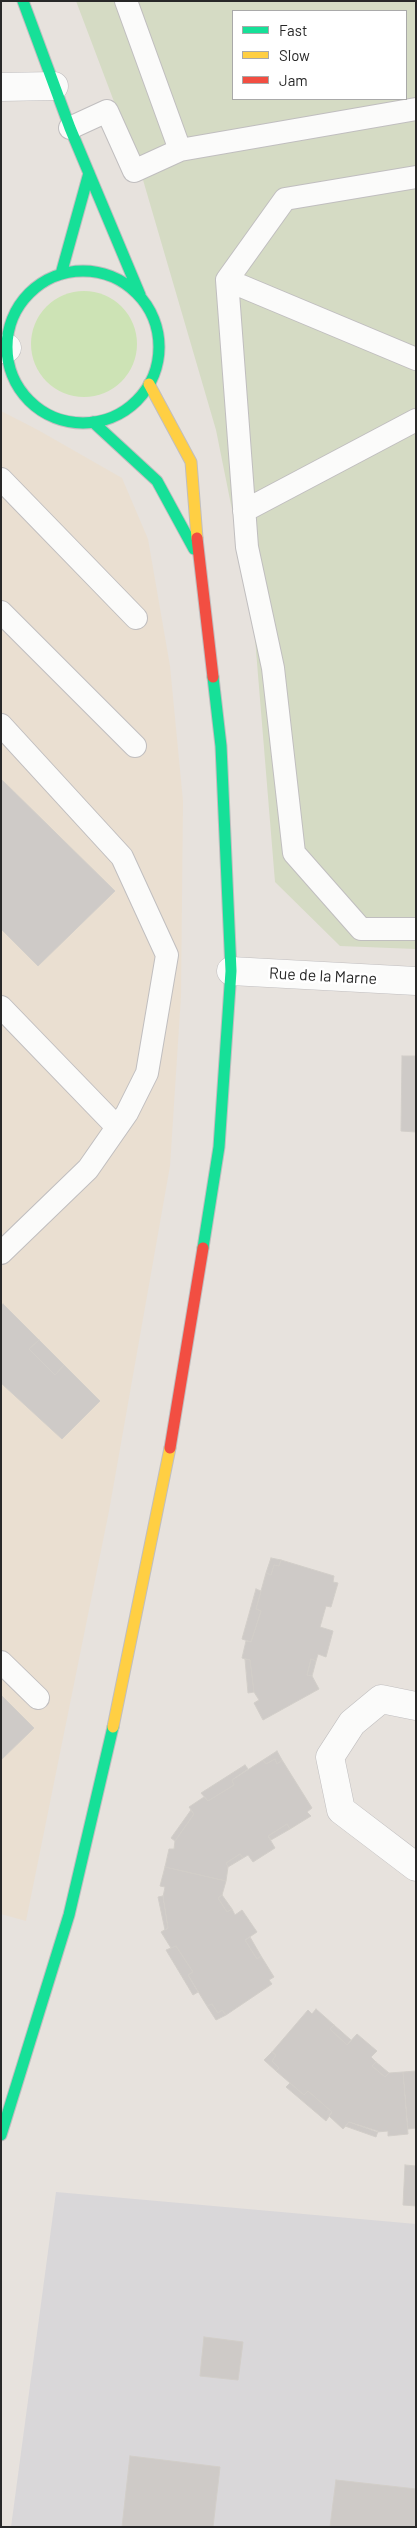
<!DOCTYPE html>
<style>
body{margin:0}
#map{position:relative;width:417px;height:2528px;overflow:hidden;background:#e7e2dd;font-family:Barlow,sans-serif}
canvas{display:block}
.frame{position:absolute;inset:0;border:2px solid #282828;pointer-events:none}
.legend{position:absolute;left:232px;top:10px;width:175px;height:90px;box-sizing:border-box;background:#fff;border:1px solid #a9a9a9;margin:0;padding:6px 9px;list-style:none;font-size:15px;color:#282828}
.legend li{display:flex;align-items:center;gap:10px;height:25px}
.legend b{width:25px;border:1px solid #a9a9a9}
</style>
<div id="map">
<canvas width="417" height="2528"></canvas>
<div class="frame"></div>
<ul class="legend">
<li><b style="height:6px;background:#16e098"></b>Fast</li>
<li><b style="height:6px;background:#ffcf43"></b>Slow</li>
<li><b style="height:6px;background:#f24e42"></b>Jam</li>
</ul>
</div>
<script>
const g = document.querySelector('canvas').getContext('2d');
g.lineJoin = 'round';
function fill(path, color) { g.fillStyle = color; g.fill(path, 'evenodd'); }
const shape = rows => new Path2D(rows.map(r => 'M' + r).join(''));
function trace(path, color, width, dash) { g.strokeStyle = color; g.lineWidth = width; g.lineCap = dash ? 'butt' : 'round'; g.setLineDash(dash || []); g.stroke(path); }
function drawText(font, color, halo, rows, align = 'center') {
  g.font = font + ' Barlow,sans-serif'; g.lineWidth = 5; g.setLineDash([]); g.textBaseline = 'middle'; g.strokeStyle = halo; g.fillStyle = color; for (const [text, x, y, turn = 0] of rows) {
    g.save(); g.translate(x, y); g.rotate((+turn || 0) * Math.PI / 180); g.textAlign = isNaN(turn) ? turn : align; if (halo) g.strokeText(text, 0, 0); g.fillText(text, 0, 0); g.restore();
  }
}
const industrial = shape([
 [56,2192,416,2224,416,2527,11,2527]
]);
const education = shape([
 [1,411,38,430,122,478,148,539,170,666,183,801,181,996,170,1166,109,1511,26,1921,1,1914]
]);
const green = shape([
 '31 344a53 53 0 1 1 106 0a53 53 0 1 1-106 0Z'
]);
const cemetery = shape([
 [76,1,416,1,416,949,340,946,275,882,253,614,216,430,141,173],
 [233,11,406,11,406,99,233,99]
]);
const building = shape([
 [1,779,115,891,38,966,1,929,1,779],
 [402,1056,416,1056,416,1132,401,1131,402,1056],
 [3,1304,39,1340,29,1349,55,1375,64,1365,100,1401,62,1439,1,1383,1,1306,3,1304],
 [39,1340,64,1365,55,1375,29,1349,39,1340],
 [271,1558,281,1560,279,1566,274,1565,271,1575,266,1573,271,1558],
 [281,1560,334,1576,333,1582,338,1583,331,1607,326,1606,320,1627,333,1631,326,1657,318,1654,316,1661,311,1659,307,1675,312,1676,319,1689,263,1720,254,1703,259,1700,254,1692,250,1660,242,1658,246,1641,251,1642,261,1611,256,1609,266,1573,271,1575,274,1565,279,1566,281,1560],
 [256,1589,261,1591,256,1609,261,1611,251,1642,242,1639,256,1589],
 [245,1659,250,1660,254,1692,248,1693,245,1659],
 [311,1659,316,1661,312,1676,307,1675,311,1659],
 [1,1695,34,1728,1,1760,1,1695],
 [277,1751,282,1760,277,1764,275,1759,266,1764,263,1760,277,1751],
 [275,1759,277,1764,282,1760,312,1808,307,1812,311,1816,290,1829,287,1824,268,1836,275,1848,253,1862,248,1855,243,1858,240,1854,226,1863,228,1867,226,1881,165,1867,169,1849,174,1849,175,1841,194,1814,189,1807,204,1797,208,1801,234,1785,232,1780,263,1760,266,1764,275,1759],
 [245,1765,248,1769,232,1780,234,1785,208,1801,201,1793,245,1765],
 [191,1810,194,1814,175,1841,171,1838,191,1810],
 [287,1824,290,1829,271,1840,268,1836,287,1824],
 [240,1854,243,1858,228,1867,226,1863,240,1854],
 [165,1867,226,1881,222,1895,218,1898,227,1912,232,1909,235,1915,242,1910,257,1932,245,1940,257,1959,261,1956,274,1977,269,1980,272,1984,226,2015,222,2010,218,2013,212,2004,207,2006,188,1975,193,1972,176,1946,171,1948,161,1932,168,1928,163,1897,165,1887,160,1886,165,1867],
 [222,1895,232,1909,227,1912,218,1898,222,1895],
 [163,1896,168,1928,165,1930,158,1897,163,1896],
 [250,1937,261,1956,257,1959,245,1940,250,1937],
 [176,1946,193,1972,188,1975,198,1992,193,1995,166,1950,176,1946],
 [212,2004,218,2013,222,2010,226,2015,216,2020,207,2006,212,2004],
 [316,2009,334,2025,330,2029,347,2045,357,2034,377,2051,371,2057,376,2062,372,2066,385,2077,389,2073,403,2072,408,2134,388,2136,388,2131,377,2132,349,2122,343,2129,329,2116,332,2112,308,2091,304,2095,276,2071,279,2068,272,2061,276,2055,272,2052,308,2010,312,2014,316,2009],
 [334,2025,351,2040,347,2045,330,2029,334,2025],
 [272,2052,276,2055,272,2061,279,2068,276,2071,264,2060,272,2052],
 [376,2062,389,2073,385,2077,372,2066,376,2062],
 [416,2071,416,2128,408,2129,403,2072,416,2071],
 [290,2083,304,2095,308,2091,332,2112,326,2121,286,2087,290,2083],
 [349,2122,378,2131,376,2137,345,2126,349,2122],
 [405,2165,416,2166,416,2206,403,2205,405,2165],
 [204,2337,243,2342,238,2380,200,2376,204,2337],
 [130,2456,220,2467,213,2527,122,2527,130,2456],
 [336,2480,416,2489,416,2527,330,2527,336,2480]
]);
const lane = shape([
 [126,1,180,150,416,109],
 [70,128,107,111,134,171,180,150],
 [416,177,285,199,227,280,247,547,273,668,294,853,361,929,416,929],
 [227,280,416,359],
 [1,479,136,618],
 [244,511,416,420],
 [1,612,135,746],
 [1,725,122,857,167,955,147,1073,127,1113,88,1169,1,1253],
 [1,1007,117,1127],
 [1,1662,38,1698]
]);
const street = shape([
 [1,87,54,86],
 [1,349,7,348],
 [231,971,416,981],
 [416,1706,381,1699,352,1723,330,1757,341,1810,416,1867]
]);
const fast = shape([
 [23,1,70,128,140,295],
 '7 347a76 76 0 1 1 152 0a76 76 0 1 1-152 0Z',
 [61,274,89,173],
 [93,422,157,481,194,549],
 [203,1248,219,1147,231,971,221,746,213,677],
 [1,2135,69,1915,113,1727]
]);
const slow = shape([
 [149,384,191,462,197,538],
 [113,1727,170,1448]
]);
const jam = shape([
 [197,538,213,677],
 [170,1448,203,1248]
]);
const streetNames = [
 ["Rue de la Marne",323,976,3]
];
fill(industrial, '#d9d7d9');
fill(education, '#eadfd1');
fill(green, '#cde3b5');
fill(cemetery, '#d5dbc4');
fill(building, '#cecac7');
trace(building, '#d2cec9', 1);
trace(lane, '#c0bebf', 24);
trace(street, '#c0bebf', 29);
trace(fast, '#c0bebf', 13);
trace(slow, '#c0bebf', 13);
trace(jam, '#c0bebf', 13);
trace(lane, '#fbfbfa', 22);
trace(street, '#fbfbfa', 28);
trace(fast, '#16e098', 11);
trace(slow, '#ffcf43', 11);
trace(jam, '#f24e42', 11);
drawText('16px', '#282828', '#fff', streetNames);
</script>
